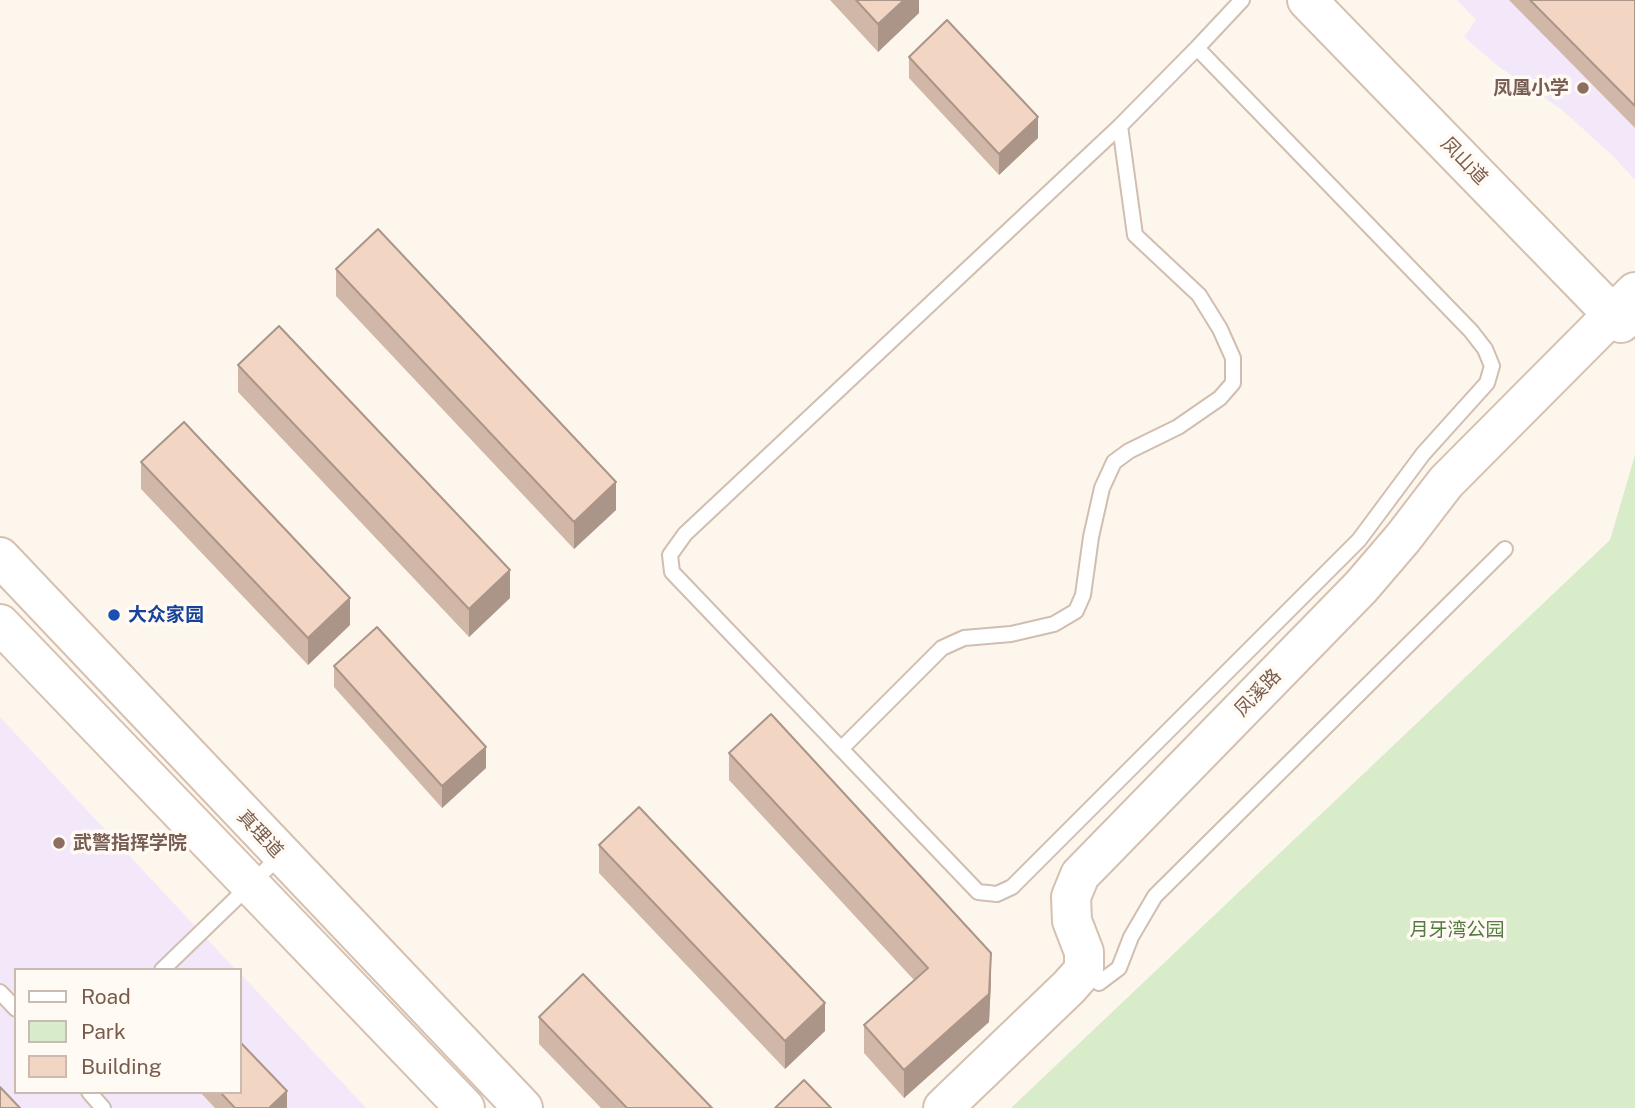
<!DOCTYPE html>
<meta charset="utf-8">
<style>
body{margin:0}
#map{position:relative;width:1635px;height:1108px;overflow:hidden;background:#fdf6ec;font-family:"Public Sans",sans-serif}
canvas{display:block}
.legend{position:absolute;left:14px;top:968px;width:228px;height:126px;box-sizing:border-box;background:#fffaf3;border:2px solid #cabbb1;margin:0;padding:9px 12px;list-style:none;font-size:21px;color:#7a5c4d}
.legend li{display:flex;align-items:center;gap:14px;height:35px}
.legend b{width:35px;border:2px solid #cabbb1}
</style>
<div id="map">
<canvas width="1635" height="1108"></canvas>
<ul class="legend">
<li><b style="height:9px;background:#fff"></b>Road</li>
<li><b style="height:19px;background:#d8ecc9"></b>Park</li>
<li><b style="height:19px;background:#f3d5c3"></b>Building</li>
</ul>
</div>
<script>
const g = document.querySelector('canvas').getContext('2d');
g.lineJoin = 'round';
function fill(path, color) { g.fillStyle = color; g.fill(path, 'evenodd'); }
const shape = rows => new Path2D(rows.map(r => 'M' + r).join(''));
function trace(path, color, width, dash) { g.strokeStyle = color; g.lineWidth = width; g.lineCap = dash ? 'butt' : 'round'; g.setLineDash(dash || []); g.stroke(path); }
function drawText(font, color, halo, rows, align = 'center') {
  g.font = font + ' "Public Sans","Noto Sans SC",sans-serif'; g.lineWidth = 7; g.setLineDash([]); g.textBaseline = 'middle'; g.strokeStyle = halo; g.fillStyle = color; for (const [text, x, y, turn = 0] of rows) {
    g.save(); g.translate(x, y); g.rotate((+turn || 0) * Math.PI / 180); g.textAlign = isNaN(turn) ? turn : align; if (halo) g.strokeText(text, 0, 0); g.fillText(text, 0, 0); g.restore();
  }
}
const education = shape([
 [1457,0,1635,0,1635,180,1612,155,1562,110,1498,66,1464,37,1476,20],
 [0,717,236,970,16,970,16,1092,240,1092,240,973,366,1108,0,1108]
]);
const green = shape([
 [1635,455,1635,1108,1011,1108,1610,540]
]);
const lane = shape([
 [1197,48,1120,126,685,534,670,555,672,572,978,892,997,894,1012,887,1359,540,1423,454,1487,383,1492,366,1485,349,1471,331,1197,48,1242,0],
 [841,749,942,648,964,638,1011,634,1054,624,1076,611,1083,595,1091,537,1102,488,1114,462,1129,451,1178,427,1220,398,1233,383,1233,358,1220,329,1199,295,1135,235,1120,126],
 [162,970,281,855],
 [1099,983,1119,968,1131,937,1155,896,1505,549],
 [0,992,16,1009],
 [89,1092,103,1108]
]);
const secondary = shape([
 [1307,0,1621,323],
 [0,557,523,1108],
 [0,624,465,1108],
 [943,1108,1069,987,1084,970,1084,952,1072,921,1071,897,1080,875,1361,587,1403,538,1446,482,1635,292]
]);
const wall = shape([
 [830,0,919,0,919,13,878,52],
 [1509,0,1635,0,1635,128],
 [909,57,1038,138,999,175,909,78],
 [336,269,616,510,574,549,336,296],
 [238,365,510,598,469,637,238,392],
 [141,462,350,625,308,665,141,489],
 [334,666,486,768,442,808,334,687],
 [729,753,991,981,989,1022,904,1098,864,1053,864,1025,914,980,729,780],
 [599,845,825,1031,785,1069,599,873],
 [539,1017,712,1108,601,1108,539,1044],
 [200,1092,240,1092,287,1108,215,1108]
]);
const shadedWall = shape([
 [904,0,919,0,919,13,878,52,878,24],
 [1038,117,1038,138,999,175,999,154],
 [616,482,616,510,574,549,574,522],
 [510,570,510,598,469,637,469,609],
 [350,598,350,625,308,665,308,638],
 [486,747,486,768,442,808,442,786],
 [991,953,991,981,989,1022,904,1098,904,1070],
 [825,1003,825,1031,785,1069,785,1041],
 [287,1091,287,1108,269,1108]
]);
const building = shape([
 [856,0,904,0,878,24,856,0],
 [1530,0,1635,0,1635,106,1530,0],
 [947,20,1038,117,999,154,909,57,947,20],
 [378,229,616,482,574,522,336,269,378,229],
 [279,326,510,570,469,609,238,365,279,326],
 [184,422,350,598,308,638,141,462,184,422],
 [377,627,486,747,442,786,334,666,377,627],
 [771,714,991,953,989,994,904,1070,864,1025,928,968,729,753,771,714],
 [639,807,825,1003,785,1041,599,845,639,807],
 [583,974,712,1108,627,1108,539,1017,583,974],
 [240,1042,287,1091,269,1108,235,1108,220,1092,240,1092,240,1042],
 [804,1080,831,1108,775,1108,804,1080],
 [0,1087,20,1108,0,1108,0,1087]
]);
const markers = [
 [1583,88,7,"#8d6e63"],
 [114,615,7,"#1a4fb4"],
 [59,843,7,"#8d6e63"]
];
const educationNames = [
 ["凤凰小学",1569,88],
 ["武警指挥学院",73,843,"left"]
];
const streetNames = [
 ["凤山道",1464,161,46],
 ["凤溪路",1258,693,-46],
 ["真理道",260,834,47]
];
const transitNames = [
 ["大众家园",128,615]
];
const parkNames = [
 ["月牙湾公园",1457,930]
];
fill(education, '#f3e8fa');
fill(green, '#d8ecc9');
trace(lane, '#d1beb0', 18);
trace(secondary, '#d6c0b0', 42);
trace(lane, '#fff', 14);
trace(secondary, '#fff', 38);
fill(wall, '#d1b7a8');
fill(shadedWall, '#aa9588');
fill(building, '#f3d5c3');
trace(building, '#aa9588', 2);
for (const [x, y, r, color] of markers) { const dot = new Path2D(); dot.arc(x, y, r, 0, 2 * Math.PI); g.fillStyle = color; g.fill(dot); trace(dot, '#fffaf3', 2.5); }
drawText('bold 19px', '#785e54', '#fffaf3', educationNames, 'right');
drawText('19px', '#7a5c4d', '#fffaf3', streetNames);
drawText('bold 19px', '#164399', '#fffaf3', transitNames, 'left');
drawText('19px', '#537a41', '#fffaf3', parkNames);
</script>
